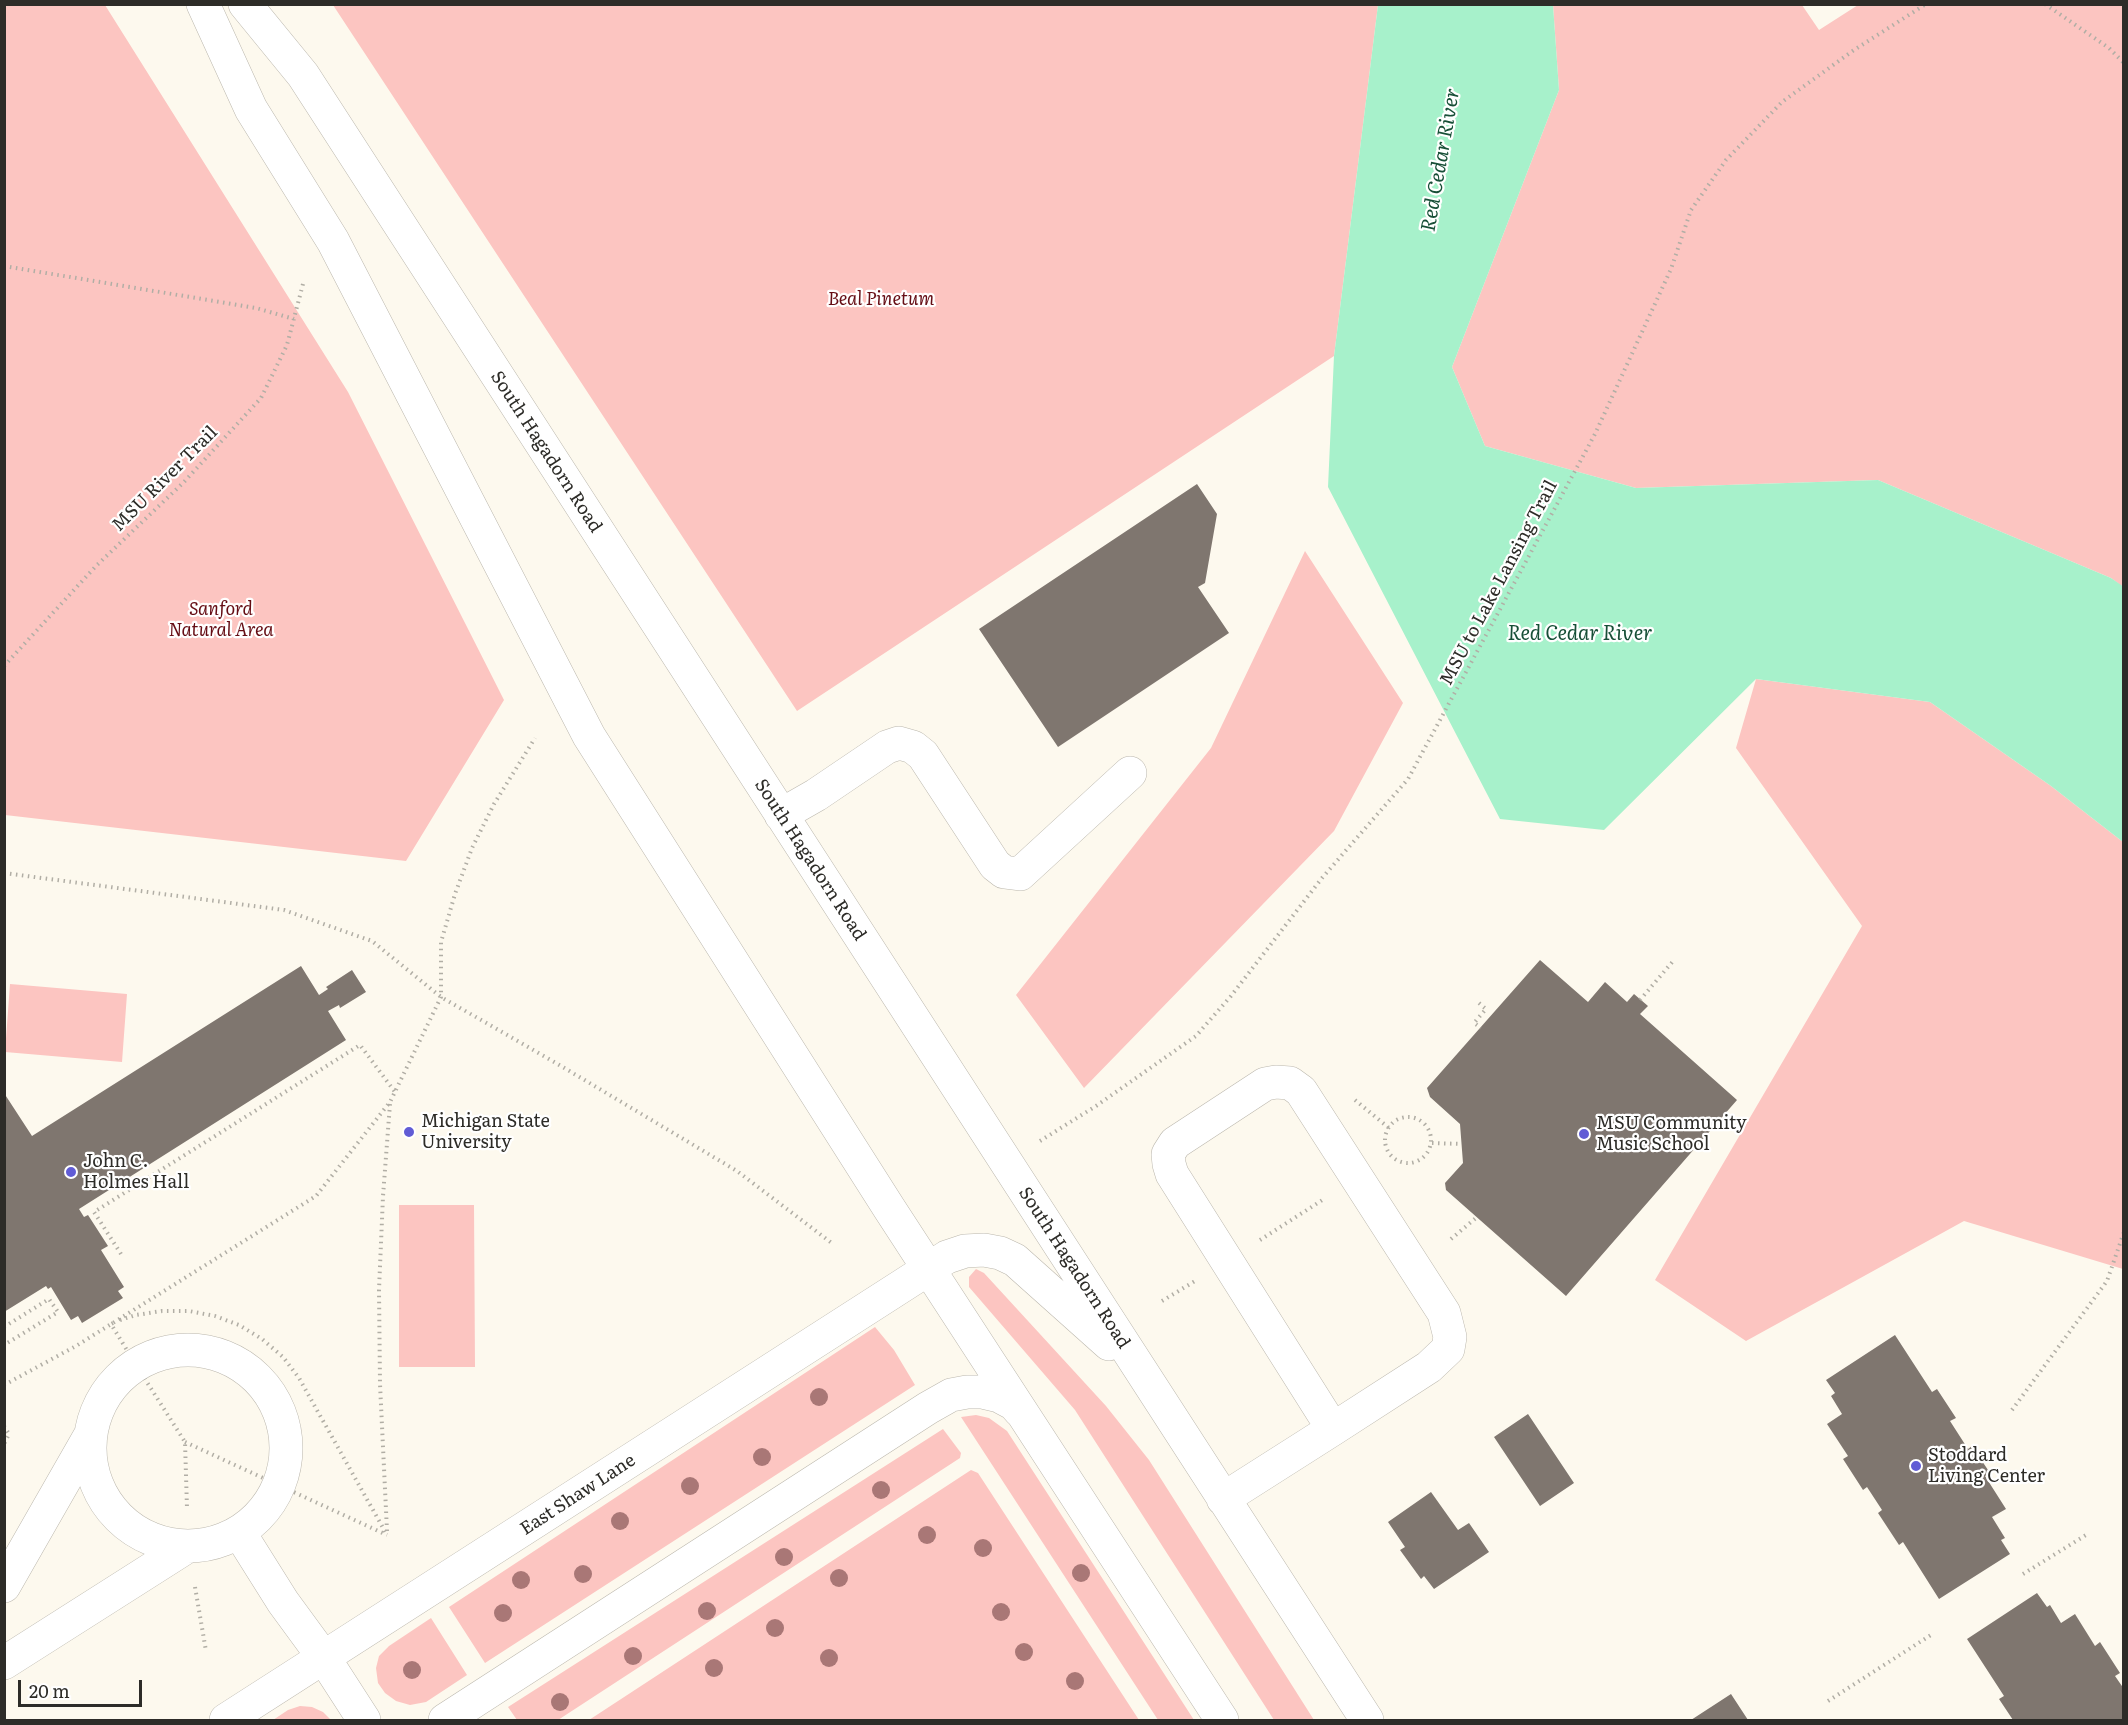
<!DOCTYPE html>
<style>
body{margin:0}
#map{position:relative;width:2128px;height:1725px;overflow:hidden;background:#fdf9ee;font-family:Literata,serif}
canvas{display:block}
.frame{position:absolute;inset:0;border:6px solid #2d2c28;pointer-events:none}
.scale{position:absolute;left:18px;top:1680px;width:124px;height:27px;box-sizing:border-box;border:3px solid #2d2c28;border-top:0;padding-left:8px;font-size:18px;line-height:21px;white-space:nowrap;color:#2d2c28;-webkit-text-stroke:4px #fff;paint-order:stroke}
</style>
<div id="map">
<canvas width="2128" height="1725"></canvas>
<div class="frame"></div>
<div class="scale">20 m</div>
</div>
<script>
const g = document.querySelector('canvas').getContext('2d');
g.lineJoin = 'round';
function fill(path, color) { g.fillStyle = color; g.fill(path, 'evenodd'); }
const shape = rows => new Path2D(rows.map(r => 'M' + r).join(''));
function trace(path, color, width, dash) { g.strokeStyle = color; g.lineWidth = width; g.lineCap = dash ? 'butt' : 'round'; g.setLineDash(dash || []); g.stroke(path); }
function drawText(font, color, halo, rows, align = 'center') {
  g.font = font + ' Literata,serif'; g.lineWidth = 4.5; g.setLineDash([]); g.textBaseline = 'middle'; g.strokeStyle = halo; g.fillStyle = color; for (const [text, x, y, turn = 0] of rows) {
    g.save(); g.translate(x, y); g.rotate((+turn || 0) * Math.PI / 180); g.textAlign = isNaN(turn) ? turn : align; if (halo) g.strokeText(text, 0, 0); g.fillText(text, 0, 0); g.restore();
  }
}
const green = shape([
 [5,4,105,5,348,392,504,700,406,861,5,815],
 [333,5,1378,5,1334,356,797,711],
 [1553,5,1802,5,1819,30,1858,5,2123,5,2123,587,2111,578,1878,480,1636,488,1485,446,1452,367,1559,90],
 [1305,551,1403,703,1334,831,1084,1088,1016,995,1211,748],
 [1756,679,1930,702,2051,786,2123,842,2123,1269,1964,1221,1746,1341,1655,1280,1862,926,1736,748],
 [10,984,127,994,122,1062,5,1052],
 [399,1205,474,1205,475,1367,399,1367],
 [976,1269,984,1273,1106,1406,1149,1460,1314,1720,1274,1720,1075,1410,969,1287,969,1277],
 [875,1327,894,1350,915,1385,485,1663,449,1607],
 [976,1415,989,1418,1007,1431,1194,1720,1158,1720,961,1417],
 [943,1429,961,1453,960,1458,558,1720,517,1720,508,1707],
 [971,1470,978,1473,1139,1720,589,1720],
 [431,1618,467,1675,426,1702,410,1705,396,1701,385,1693,378,1683,376,1668,379,1656,389,1646],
 [300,1706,312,1707,323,1712,331,1720,273,1720,288,1710]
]);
const water = shape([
 [1378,5,1553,5,1559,90,1452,367,1485,446,1636,488,1878,480,2111,578,2124,587,2123,842,2051,786,1930,702,1756,679,1604,830,1500,819,1328,487,1334,356]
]);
const building = shape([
 [1197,484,1217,514,1205,583,1198,587,1229,633,1058,747,979,629],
 [1540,960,1588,1002,1605,982,1627,1002,1634,994,1648,1006,1640,1014,1737,1100,1566,1296,1446,1190,1445,1183,1463,1163,1460,1124,1430,1097,1427,1088],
 [301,966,319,995,328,989,326,987,352,970,366,992,340,1008,339,1005,328,1011,346,1040,79,1209,84,1217,88,1215,108,1246,101,1250,124,1287,118,1291,123,1298,82,1323,78,1316,71,1320,51,1287,48,1289,46,1286,4,1312,4,1093,32,1136],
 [1895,1335,1932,1392,1937,1389,1956,1418,1950,1421,1968,1449,1972,1446,1990,1473,1985,1476,2006,1509,1992,1517,2005,1538,2001,1540,2010,1554,1939,1599,1903,1542,1899,1545,1878,1513,1882,1510,1867,1487,1863,1490,1843,1459,1848,1456,1827,1424,1842,1414,1831,1396,1835,1393,1826,1380],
 [1528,1414,1574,1483,1540,1506,1494,1437],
 [1431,1492,1458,1530,1469,1523,1489,1552,1434,1589,1424,1576,1421,1579,1400,1550,1405,1547,1388,1522],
 [2037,1593,2047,1607,2050,1605,2061,1623,2075,1614,2095,1646,2100,1642,2120,1673,2115,1676,2124,1689,2124,1720,2013,1720,1999,1699,2004,1696,1967,1639],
 [1731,1694,1748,1720,1691,1720]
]);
const path = shape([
 [2045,4,2109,48,2124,63],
 [4,266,256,308,294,319],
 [4,666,96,566,184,482,261,398,287,345,303,284],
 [4,873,284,910,372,941,441,997,556,1063,737,1171,833,1244],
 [1640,1000,1674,960],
 [1479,1003,1486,1009,1474,1023,1481,1028],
 [1355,1100,1389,1128],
 '1385 1140a23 23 0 1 1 46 0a23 23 0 1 1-46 0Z',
 [1040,1141,1096,1106,1196,1036,1231,996,1322,878,1408,779,1595,434,1671,269,1691,210,1726,160,1782,102,1854,50,1926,4],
 [1432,1143,1462,1144],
 [1451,1239,1477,1217],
 [1260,1240,1324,1199],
 [121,1254,94,1212,360,1045,395,1092],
 [1162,1301,1195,1281],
 [120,1320,136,1315,162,1311,189,1311,215,1316,239,1325,262,1339,283,1357,299,1378,387,1535],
 [113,1323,111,1324,136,1365,185,1442,187,1508],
 [4,1327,49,1299,58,1312,4,1345],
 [4,1385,76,1346,316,1196,390,1102,441,997,441,942,455,894,472,848,494,804,535,738],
 [2012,1410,2107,1281,2124,1232],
 [4,1426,9,1434,4,1444],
 [185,1442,387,1535],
 [387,1531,380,1384,379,1290,383,1196,390,1104],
 [2023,1574,2086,1535],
 [195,1587,206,1651],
 [1828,1701,1934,1633]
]);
const minor = shape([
 [203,4,251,109,333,241,589,736,889,1208,1222,1720],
 [245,4,303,75,1367,1720],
 [781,815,816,795,887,747,899,743,913,747,923,755,995,865,1004,872,1020,874,1130,773],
 '90 1448a98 98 0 1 1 196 0a98 98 0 1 1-196 0Z',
 [1223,1499,1333,1429,1429,1367,1448,1349,1450,1337,1444,1313,1301,1091,1290,1083,1276,1082,1265,1084,1175,1143,1168,1154,1169,1164,1172,1174,1333,1429],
 [239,1532,283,1602,324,1658,364,1720],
 [4,1586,91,1434],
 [4,1663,188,1546],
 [226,1720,947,1257,965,1251,984,1250,1000,1253,1015,1260,1109,1344],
 [445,1720,928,1408,951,1395,967,1392,982,1392,999,1396,1014,1404,1020,1411]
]);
const trees = [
 [819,1397],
 [762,1457],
 [690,1486],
 [881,1490],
 [620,1521],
 [927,1535],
 [983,1548],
 [784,1557],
 [1081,1573],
 [583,1574],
 [839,1578],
 [521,1580],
 [707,1611],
 [1001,1612],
 [503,1613],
 [775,1628],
 [1024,1652],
 [633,1656],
 [829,1658],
 [714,1668],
 [412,1670],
 [1075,1681],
 [560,1702]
];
const markers = [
 [409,1132,6,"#615cd5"],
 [1584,1134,6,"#615cd5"],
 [71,1172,6,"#615cd5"],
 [1916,1466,6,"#615cd5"]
];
const parkNames = [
 ["Beal Pinetum",881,300],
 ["Sanford",221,610],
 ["Natural Area",221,631]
];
const streetNames = [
 ["South Hagadorn Road",546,452,57],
 ["MSU River Trail",165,479,-45],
 ["MSU to Lake Lansing Trail",1499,583,-62],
 ["South Hagadorn Road",810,860,57],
 ["South Hagadorn Road",1074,1268,57],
 ["East Shaw Lane",578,1495,-33]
];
const poiNames = [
 ["Michigan State",421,1122],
 ["University",421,1143],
 ["MSU Community",1596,1124],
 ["Music School",1596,1145],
 ["John C.",83,1162],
 ["Holmes Hall",83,1183],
 ["Stoddard",1928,1456],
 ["Living Center",1928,1477]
];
const waterNames = [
 ["Red Cedar River",1441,160,-80],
 ["Red Cedar River",1580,634]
];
fill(green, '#fcc5c1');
fill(water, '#a7f1cb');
fill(building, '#7f766f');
trace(minor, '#bbb7ad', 34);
trace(path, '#b1aea5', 4, [1.5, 4.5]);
trace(minor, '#fff', 33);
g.fillStyle = '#a97776';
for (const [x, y] of trees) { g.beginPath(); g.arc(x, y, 9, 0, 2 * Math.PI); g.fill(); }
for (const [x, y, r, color] of markers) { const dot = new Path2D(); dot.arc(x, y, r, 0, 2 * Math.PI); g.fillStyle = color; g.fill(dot); trace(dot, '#fff', 2); }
drawText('italic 18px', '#650d14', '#fff', parkNames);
drawText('18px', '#2d2c28', '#fff', streetNames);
drawText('18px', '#2d2c28', '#fff', poiNames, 'left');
drawText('italic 20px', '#174f37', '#fff', waterNames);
</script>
